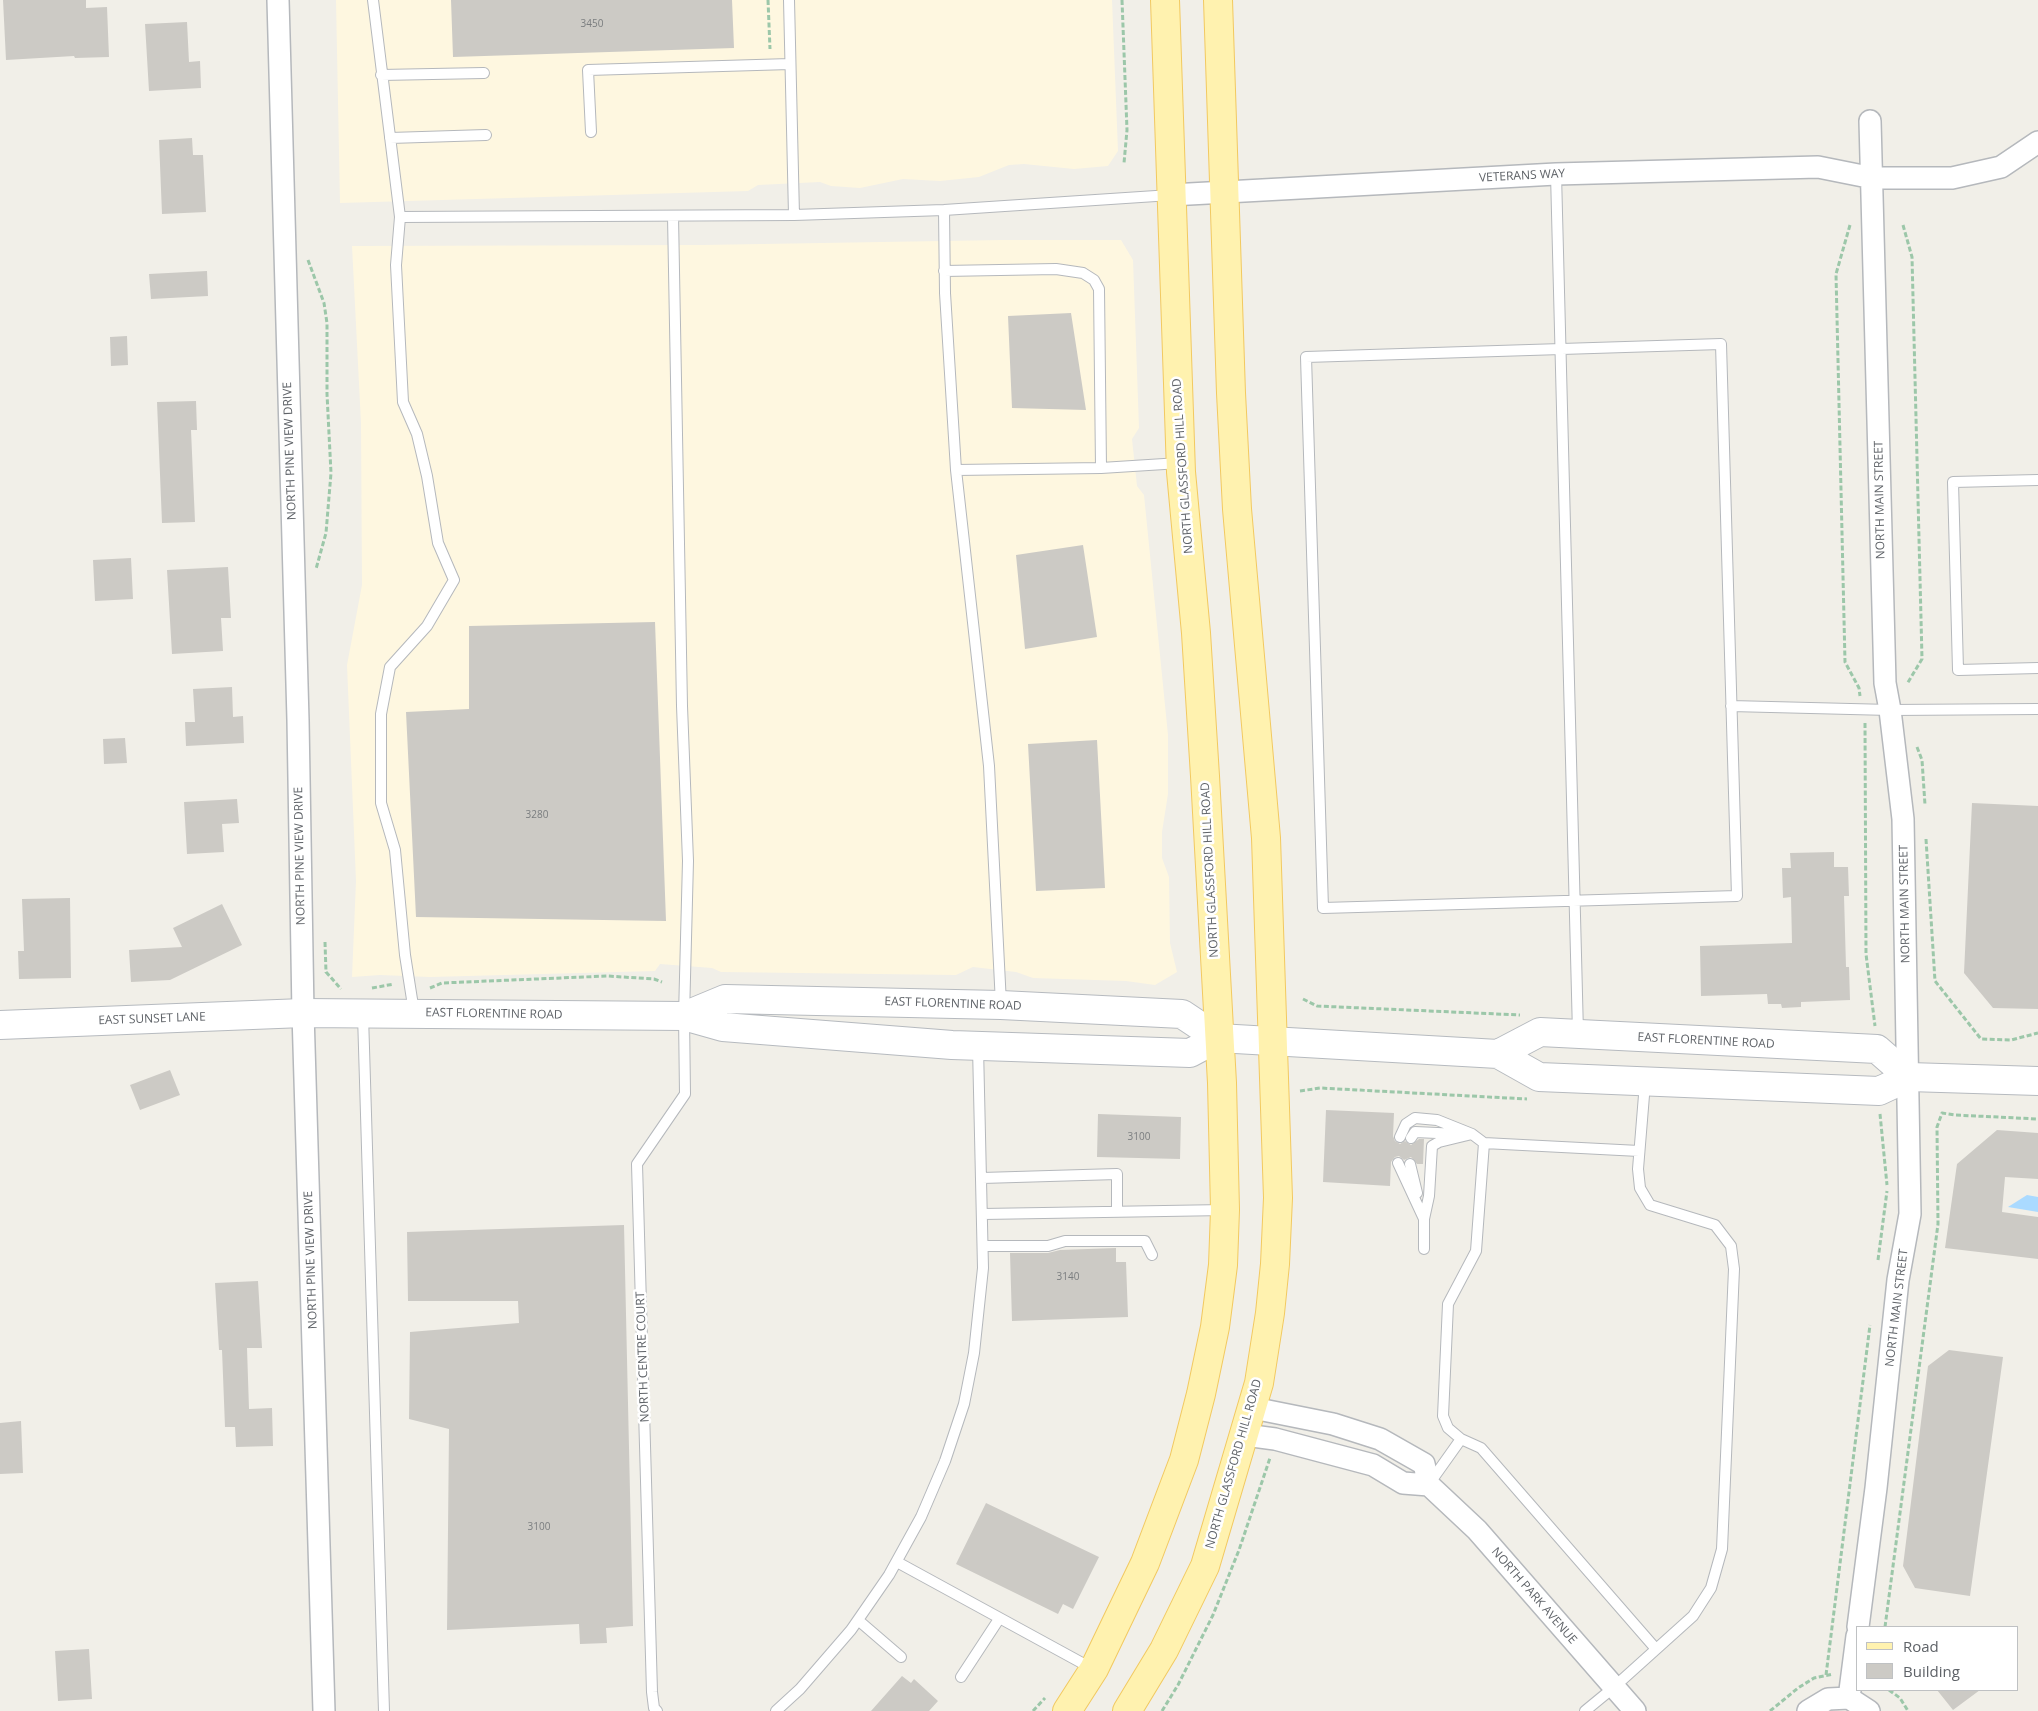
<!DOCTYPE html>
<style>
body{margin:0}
#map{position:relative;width:2038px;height:1711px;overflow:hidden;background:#f1efe8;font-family:"Open Sans",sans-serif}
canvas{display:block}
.legend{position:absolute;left:1856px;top:1626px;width:162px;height:65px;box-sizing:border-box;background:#fff;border:1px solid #bfc1c3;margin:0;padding:6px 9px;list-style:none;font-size:15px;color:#5f6368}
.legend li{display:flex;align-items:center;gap:10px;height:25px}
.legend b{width:25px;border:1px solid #bfc1c3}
</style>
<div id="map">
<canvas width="2038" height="1711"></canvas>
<ul class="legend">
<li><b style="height:6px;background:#fff2af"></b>Road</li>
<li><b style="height:14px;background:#cccac5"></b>Building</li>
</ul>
</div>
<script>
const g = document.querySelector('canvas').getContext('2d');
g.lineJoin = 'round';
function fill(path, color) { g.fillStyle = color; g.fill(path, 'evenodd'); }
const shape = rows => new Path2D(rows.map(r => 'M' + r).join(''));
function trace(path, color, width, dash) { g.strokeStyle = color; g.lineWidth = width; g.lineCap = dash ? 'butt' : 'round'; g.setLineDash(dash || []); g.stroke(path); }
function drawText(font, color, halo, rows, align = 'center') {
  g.font = font + ' "Open Sans",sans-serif'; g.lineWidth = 5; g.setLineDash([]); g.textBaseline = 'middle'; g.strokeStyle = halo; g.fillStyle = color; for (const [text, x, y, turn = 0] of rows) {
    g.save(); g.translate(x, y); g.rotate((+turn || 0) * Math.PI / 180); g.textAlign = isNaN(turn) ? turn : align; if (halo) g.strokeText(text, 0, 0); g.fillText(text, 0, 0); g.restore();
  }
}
const commercial = shape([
 [336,0,1112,0,1118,151,1108,166,1074,169,1024,164,1009,165,979,177,940,181,903,179,860,188,831,186,820,182,758,185,748,191,340,203],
 [1002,240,1121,240,1133,260,1139,428,1132,439,1137,486,1144,495,1168,735,1168,794,1162,832,1162,858,1169,877,1170,943,1177,972,1155,985,1126,981,1033,978,1016,972,973,967,956,975,721,972,712,968,660,964,655,971,430,977,380,975,352,977,356,881,347,665,362,585,361,423,352,246,702,245]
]);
const water = shape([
 [2027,1195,2038,1197,2038,1212,2008,1207]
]);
const building = shape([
 [3,0,86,0,86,8,107,7,109,57,75,58,74,56,6,60],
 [451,0,732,0,734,48,453,57],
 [187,22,189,62,200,61,201,88,149,91,145,24],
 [192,138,193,155,203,155,206,212,162,214,159,140],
 [207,271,208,296,151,299,149,274],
 [1071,313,1086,410,1012,408,1008,316],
 [127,336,128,365,111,366,110,337],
 [196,401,197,430,191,430,195,522,162,523,157,402],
 [1083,545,1097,637,1025,649,1016,555],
 [131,558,133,599,95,601,93,560],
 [228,567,231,618,221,618,223,651,172,654,167,570],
 [655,622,666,921,416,917,406,712,469,709,469,626],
 [232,687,233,717,243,716,244,743,186,746,185,722,195,722,193,689],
 [125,738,127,763,104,764,103,739],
 [1097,740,1105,888,1036,891,1028,744],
 [237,799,239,823,222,824,224,852,187,854,184,802],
 [1972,803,2038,806,2038,1009,1993,1008,1964,973],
 [1834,852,1834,867,1848,867,1849,896,1844,896,1846,967,1849,967,1850,1000,1801,1002,1801,1007,1782,1008,1781,1004,1768,1004,1767,994,1701,996,1700,946,1792,943,1791,897,1783,898,1782,868,1791,868,1790,853],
 [70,898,71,978,19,979,18,951,24,951,22,899],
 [222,904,242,945,170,980,131,982,129,950,182,947,173,928],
 [170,1070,180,1095,140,1110,130,1085],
 [1326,1110,1394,1113,1393,1136,1395,1141,1400,1144,1405,1141,1411,1145,1419,1139,1424,1139,1423,1164,1417,1164,1411,1157,1404,1160,1399,1156,1395,1157,1391,1162,1390,1186,1323,1182],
 [1098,1114,1181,1117,1180,1159,1097,1157],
 [1997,1130,2038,1133,2038,1179,2005,1177,2002,1212,2038,1217,2038,1259,1945,1248,1957,1164],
 [624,1225,633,1626,606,1628,607,1643,580,1644,579,1624,447,1630,449,1429,409,1419,410,1332,519,1323,518,1301,408,1301,407,1232],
 [1116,1248,1116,1262,1126,1262,1128,1317,1012,1321,1010,1253,1048,1253,1060,1250],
 [258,1281,262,1348,247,1348,249,1409,272,1408,273,1446,236,1447,235,1427,225,1427,222,1350,219,1350,215,1283],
 [1949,1350,2003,1357,1970,1596,1915,1588,1903,1566,1928,1366],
 [21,1421,23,1473,0,1474,0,1423],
 [986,1503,1099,1557,1073,1609,1063,1604,1058,1614,956,1564],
 [89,1649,92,1699,58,1701,55,1651],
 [902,1676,911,1683,914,1679,938,1701,929,1711,871,1711],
 [1937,1690,1980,1690,1953,1710]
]);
const path = shape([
 [768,0,770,49],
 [1122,0,1127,130,1124,163],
 [1850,225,1836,274,1845,662,1859,688,1860,696],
 [1903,225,1912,257,1922,659,1907,684],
 [308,260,324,303,327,323,327,394,331,473,326,533,316,569],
 [1865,723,1866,954,1875,1026],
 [1917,747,1922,760,1925,805],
 [1926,839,1935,981,1981,1039,2011,1040,2038,1033],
 [325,942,326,972,341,989],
 [372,988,394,984],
 [430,988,442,983,607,976,654,979,662,982],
 [1303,999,1317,1006,1520,1015],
 [1300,1091,1320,1088,1527,1099],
 [1880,1114,1887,1185],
 [1878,1260,1887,1191],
 [1885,1627,1938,1224,1937,1127,1942,1113,1955,1115,2038,1119],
 [1826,1675,1870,1325],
 [1889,1690,1900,1698,1908,1711],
 [1033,1711,1045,1698],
 [1162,1711,1178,1685,1213,1615,1239,1550,1270,1458],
 [1770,1711,1798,1688,1814,1678,1833,1674]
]);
const lane = shape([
 [373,0,400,217],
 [789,0,794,215],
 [381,75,484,73],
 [591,132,588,70,790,64],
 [390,138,486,135],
 [1556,174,1578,1033],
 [944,210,945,293,956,470,989,766,1001,1004],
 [944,271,1056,269,1083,273,1094,280,1099,289,1101,468],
 [1721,344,1737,896,1323,908,1306,357,1721,344],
 [956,470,1101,468,1180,463],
 [2038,480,1953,482,1958,670,2038,668],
 [1731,706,1890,710,2038,709],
 [414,1012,405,955,395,850,381,803,381,714,390,667,427,626,454,580,438,543,427,476,417,434,403,402,396,265,400,217,794,215,944,210,1171,195],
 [363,1015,384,1711],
 [1400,1137,1406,1124,1415,1118,1437,1120,1472,1134,1484,1143],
 [1411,1138,1415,1132,1459,1134],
 [1639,1151,1484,1143,1476,1251,1448,1304,1443,1416,1448,1428,1461,1439,1481,1448,1656,1649],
 [1398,1163,1424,1219,1424,1249],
 [1410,1164,1417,1193],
 [982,1178,1117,1174,1117,1212],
 [983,1214,1225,1210],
 [1424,1219,1429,1196,1432,1146,1439,1142,1472,1134],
 [983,1246,1048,1246,1065,1241,1145,1241,1152,1255],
 [1429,1484,1461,1439],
 [897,1562,1093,1669],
 [858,1620,901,1657],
 [961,1677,999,1619],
 [657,1711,654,1708,652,1692,637,1164,685,1094,684,1016,688,861,682,706,673,216],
 [776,1711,800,1689,851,1630,889,1575,921,1517,945,1461,964,1404,974,1353,983,1268,978,1047],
 [1585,1711,1613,1688,1693,1616,1711,1588,1722,1549,1734,1269,1731,1246,1715,1225,1650,1205,1640,1188,1638,1169,1645,1083]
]);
const street = shape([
 [278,0,298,720,303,1013,324,1711],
 [1171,195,1556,174,1818,167,1873,178,1952,178,2001,167,2038,142],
 [1253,1408,1333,1424,1380,1439,1424,1464,1429,1485],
 [1245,1435,1275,1439,1373,1465,1403,1483,1429,1485],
 [1429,1485,1477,1530,1635,1711],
 [1858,1627,1876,1488,1898,1280,1910,1214,1903,819,1890,710,1885,683,1870,121],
 [1849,1698,1857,1636],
 [1808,1711,1828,1699,1849,1698,1869,1711]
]);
const secondary = shape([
 [684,1016,725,999,1001,1005,1182,1014,1218,1038],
 [0,1025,303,1013,684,1016,723,1027,952,1045,1190,1053,1218,1038,1498,1054],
 [1909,1077,1877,1049,1540,1032,1498,1054,1539,1077,1879,1091,1909,1077,2038,1081]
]);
const primary = shape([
 [1067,1711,1094,1669,1145,1563,1184,1460,1201,1394,1215,1327,1223,1265,1225,1210,1222,1083,1205,776,1196,633,1181,472,1165,0],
 [1127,1711,1164,1650,1205,1566,1259,1383,1270,1313,1275,1264,1278,1198,1266,838,1237,509,1231,393,1218,0]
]);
const numberNames = [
 ["3450",592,24],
 ["3280",537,815],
 ["3100",1139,1137],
 ["3140",1068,1277],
 ["3100",539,1527]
];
const streetNames = [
 ["VETERANS WAY",1522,176,-3],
 ["NORTH PINE VIEW DRIVE",290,451,-92],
 ["NORTH GLASSFORD HILL ROAD",1183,466,-94],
 ["NORTH MAIN STREET",1880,500,-91],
 ["NORTH PINE VIEW DRIVE",300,856,-91],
 ["NORTH GLASSFORD HILL ROAD",1210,870,-93],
 ["NORTH MAIN STREET",1905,904,-91],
 ["EAST FLORENTINE ROAD",953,1004,2],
 ["EAST FLORENTINE ROAD",494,1014,1],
 ["EAST SUNSET LANE",152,1019,-2],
 ["EAST FLORENTINE ROAD",1706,1041,3],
 ["NORTH PINE VIEW DRIVE",311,1260,-92],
 ["NORTH MAIN STREET",1897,1308,-83],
 ["NORTH CENTRE COURT",643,1357,-92],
 ["NORTH GLASSFORD HILL ROAD",1234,1464,-74],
 ["NORTH PARK AVENUE",1534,1596,49]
];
fill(commercial, '#fef7e0');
fill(water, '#aadaff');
fill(building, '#cccac5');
trace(lane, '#b5b8bc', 12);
trace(street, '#b5b8bc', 24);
trace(secondary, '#b6babf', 30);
trace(primary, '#f2c960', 30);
trace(path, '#9cc7a9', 3, [5, 2.5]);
trace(lane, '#fff', 10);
trace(street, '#fff', 21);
trace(secondary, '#fff', 28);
trace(primary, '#fff2af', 28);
drawText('10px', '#7a7d7f', null, numberNames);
drawText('12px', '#5f6368', '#fff', streetNames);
</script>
